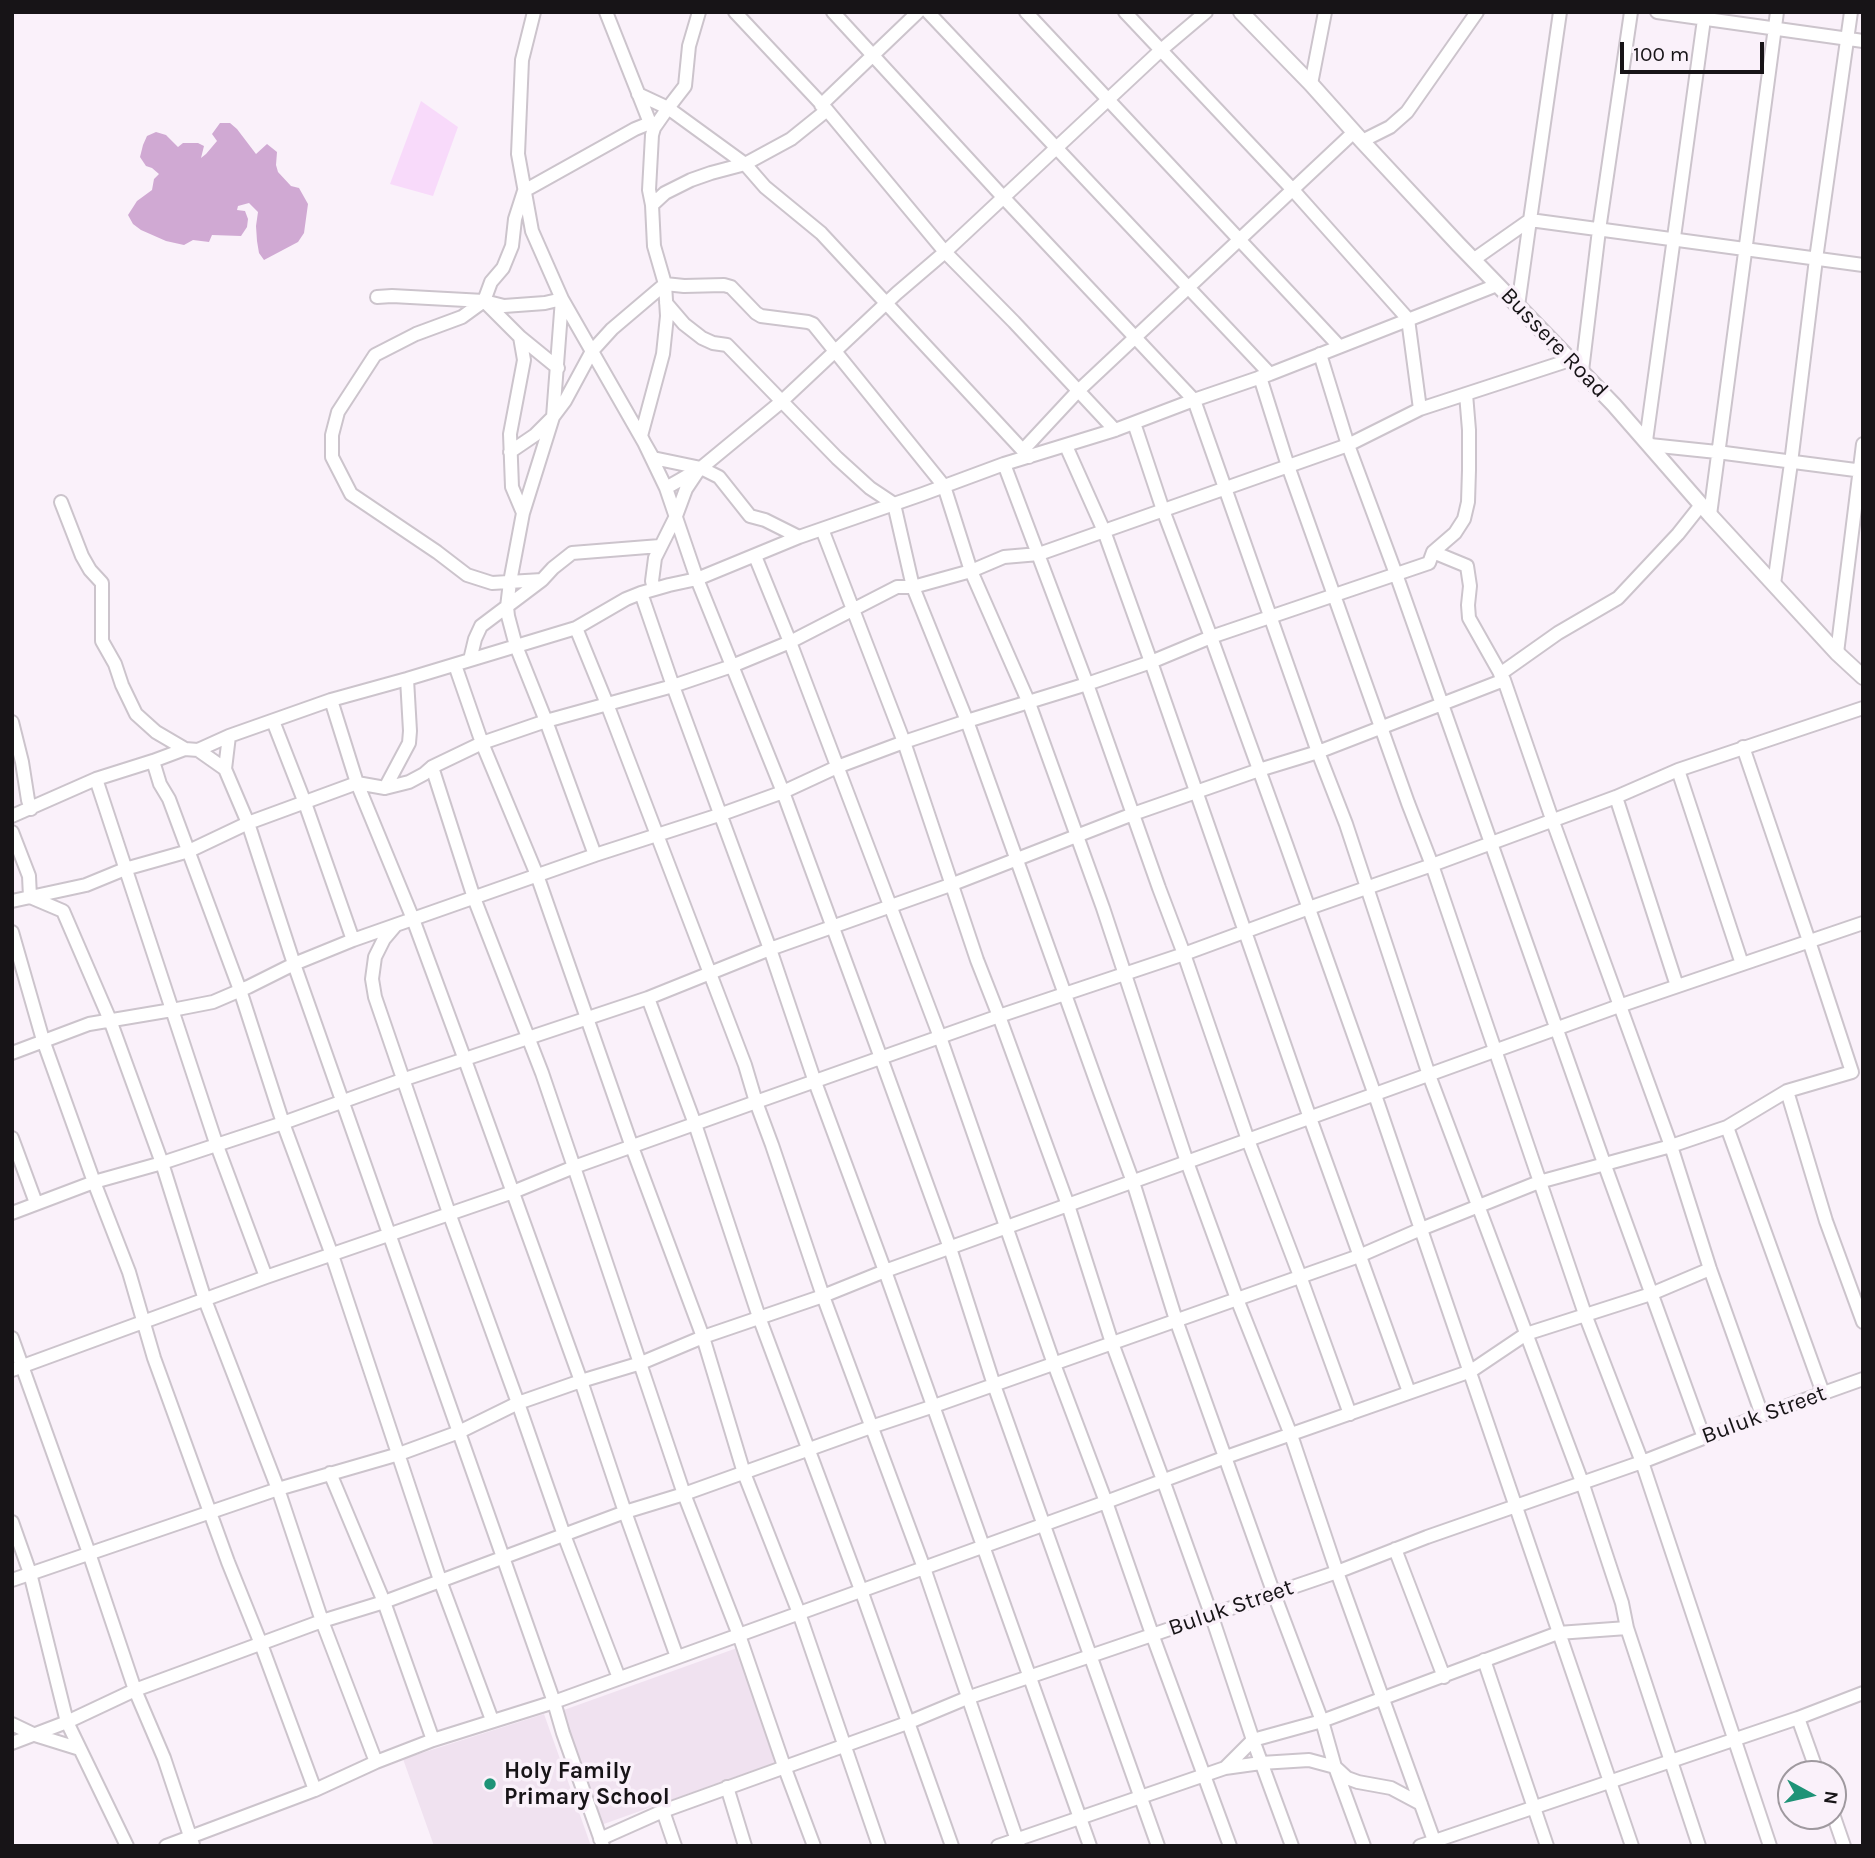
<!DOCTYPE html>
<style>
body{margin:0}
#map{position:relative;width:1875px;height:1858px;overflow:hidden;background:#faf1fa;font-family:Karla,sans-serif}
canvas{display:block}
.frame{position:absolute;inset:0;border:14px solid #171417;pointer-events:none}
.north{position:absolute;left:1777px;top:1760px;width:70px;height:70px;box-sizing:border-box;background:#faf1fa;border:2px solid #9f999f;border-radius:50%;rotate:98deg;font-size:19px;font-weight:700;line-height:28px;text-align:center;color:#171417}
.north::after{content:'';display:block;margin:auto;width:24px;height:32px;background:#1e9377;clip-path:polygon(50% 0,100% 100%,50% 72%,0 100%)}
.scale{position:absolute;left:1620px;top:42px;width:144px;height:32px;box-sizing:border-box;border:4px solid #171417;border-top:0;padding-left:9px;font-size:21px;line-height:24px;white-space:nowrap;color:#171417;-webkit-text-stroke:5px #faf1fa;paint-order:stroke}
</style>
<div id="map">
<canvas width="1875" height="1858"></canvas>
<div class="frame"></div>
<div class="north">N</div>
<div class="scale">100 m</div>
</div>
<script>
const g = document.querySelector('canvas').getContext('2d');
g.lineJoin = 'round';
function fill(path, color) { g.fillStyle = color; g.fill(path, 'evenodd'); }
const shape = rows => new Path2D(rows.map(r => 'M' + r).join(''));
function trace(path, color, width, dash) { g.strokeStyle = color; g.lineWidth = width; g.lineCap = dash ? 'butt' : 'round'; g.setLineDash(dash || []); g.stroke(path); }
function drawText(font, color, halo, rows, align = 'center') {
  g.font = font + ' Karla,sans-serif'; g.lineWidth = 7; g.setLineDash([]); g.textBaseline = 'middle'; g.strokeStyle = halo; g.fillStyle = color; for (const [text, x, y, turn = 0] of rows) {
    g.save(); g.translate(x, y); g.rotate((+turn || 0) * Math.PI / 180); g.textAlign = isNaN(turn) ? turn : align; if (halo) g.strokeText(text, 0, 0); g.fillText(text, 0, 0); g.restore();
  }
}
const built = shape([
 [737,1648,777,1762,601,1825,561,1711],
 [544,1714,591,1846,434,1846,403,1759]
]);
const green = shape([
 [421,101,458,127,433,196,390,184]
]);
const forest = shape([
 [220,123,230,123,237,129,256,154,267,144,277,152,276,165,278,172,291,186,299,188,308,204,304,233,298,242,264,260,259,253,257,241,256,226,258,212,249,203,238,206,237,210,245,211,248,219,247,227,241,236,212,235,209,242,193,240,184,245,166,241,141,230,133,224,128,215,137,201,152,190,154,179,159,174,152,168,146,166,140,157,143,145,147,136,156,132,166,135,178,147,183,143,198,143,204,146,201,158,206,154,217,141,212,134]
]);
const minor = shape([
 [534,12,522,60,518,154,532,231,562,299,653,458,701,468,719,477,750,516,765,520,799,537],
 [606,12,650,123],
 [735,12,827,110,945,252,1014,322,1115,430],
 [833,12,1003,197,1194,400,1318,752,1346,824,1429,1075,1582,1482,1622,1603,1627,1628,1699,1846],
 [928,12,1270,374],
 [1026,12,1339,346],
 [1657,12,1863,41],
 [1311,84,1325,12],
 [638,94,668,108,685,86,689,46,699,12],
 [821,105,918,12],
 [1362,141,1390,127,1407,112,1477,12],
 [652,205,665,193,691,180,711,173,745,164,791,139,827,110],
 [1473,260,1530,220,1560,12],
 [377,297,392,296,484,301,504,306,545,303,562,299,553,417,523,513],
 [484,301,462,317,416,334,375,355,338,412,332,435,332,457,351,494,437,552,467,575,492,583,542,580,553,568,572,553,660,546],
 [666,303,684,324,702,338,713,343,727,345,837,458,870,488,894,504,913,587,967,721,1100,1092,1133,1182,1176,1320,1274,1594,1322,1721,1335,1767,1364,1846],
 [1518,306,1530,220,1863,265],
 [520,337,558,368],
 [1320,354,1348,445,1396,574,1604,1163,1704,1438],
 [1582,371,1599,230,1631,12],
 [1260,377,1288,466,1408,803,1432,865,1586,1317,1642,1462,1770,1846],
 [1420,409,1570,360],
 [1134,423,1163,510,1211,637,1286,844,1375,1095,1632,1846],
 [1646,441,1705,12],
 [1650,445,1717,452,1863,471],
 [1066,446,1104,531,1151,662,1310,1118,1409,1392],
 [1023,450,1077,392,1354,132],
 [510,452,535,435,553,417,565,401,592,351,612,329,665,284,684,286,724,285,731,287,756,313,761,316,808,322,813,324,944,486,971,571,1029,703,1103,908,1187,1162,1237,1299,1291,1435,1337,1572,1436,1846],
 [1029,457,821,233,765,187,745,164,668,108,654,128,652,135,649,190,652,205,654,246,665,284,667,316,663,354,641,436,666,488,697,579,783,792,881,1058,950,1248,994,1385,1158,1846],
 [1004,464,1087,684,1159,888,1184,954,1248,1140,1300,1276,1350,1414],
 [666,488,701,468,781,402,897,293,945,252,1161,50,1206,12],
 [61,502,82,556,90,570,102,583,102,641,115,664,122,685,136,714,156,732,185,749],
 [1710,515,1777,12],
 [822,529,904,742,977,960,999,1016,1068,1205,1112,1343,1163,1480,1211,1614,1253,1740,1292,1846],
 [1433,552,1467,566,1470,586,1468,605,1469,618,1504,680,1552,819,1671,1146,1710,1269,1762,1415],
 [755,556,790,642,940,1037,1054,1364,1106,1502,1152,1634,1230,1846],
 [1774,584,1791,463,1816,259,1851,12],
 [654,589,652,581,655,558,676,516,686,489,698,471],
 [641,593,673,686,770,949,815,1082,885,1271,1090,1846],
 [576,628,607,704,745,1065,756,1102,772,1145,823,1296,924,1568,1019,1846],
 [1837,653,1863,444],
 [470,660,475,639,481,626,542,580],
 [455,665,482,743,537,875,632,1147,703,1337,744,1473,799,1613,879,1846],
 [1500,674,1558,633,1618,598,1678,534,1701,505],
 [331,700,357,783,413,919,465,1060,581,1381,625,1512,677,1657],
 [273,721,305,803,353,940],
 [12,722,22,762,28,800,31,809],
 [198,750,225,769,248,823,294,964,554,1702,563,1733,603,1846],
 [153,761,160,784,169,799,240,990,283,1123,332,1255,441,1583,492,1720],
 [432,767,474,898,542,1073,574,1167,684,1494,739,1635,784,1766,814,1846],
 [225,769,229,736],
 [1678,770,1742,964],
 [96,779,216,1143,266,1277],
 [385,788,409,743,410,731,407,679],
 [1616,797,1677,986],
 [12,816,96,779,153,761,185,749,198,750,229,736,331,700,407,679,576,628,626,599,641,593,669,585,697,579,799,537,923,494,1004,464,1115,430,1194,400,1270,374,1497,285],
 [12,832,29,876,30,897,63,911,110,1020,162,1163,205,1300,278,1489,322,1621,376,1762],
 [595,855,546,721,516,646,508,616,507,607,510,582,523,513,512,487,510,434,524,360,520,337,484,301,491,282,503,268,512,246,515,219,524,191,635,129,650,123,654,128],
 [12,901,86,885,125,869,189,851,248,823,357,783,385,788,409,782,424,774,432,767,482,743,546,721,673,686,732,666,790,642,897,587,913,587,971,571,1004,557,1039,554,1348,445,1420,409,1408,319,1293,190,1125,12],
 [395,926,384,939,375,957,372,979,375,997,449,1213,518,1403,564,1535,619,1678],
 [12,932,43,1040,94,1182,129,1272,154,1358,228,1562,261,1644,315,1790],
 [648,998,695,1124,759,1317,861,1590,952,1846],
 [12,1053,89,1024,172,1010,213,1002,248,987,294,964,353,940,595,855,722,814,783,792,837,767,904,742,967,721,1087,684,1151,662,1211,637,1429,563,1433,552,1455,533,1464,519,1468,502,1469,470,1469,430,1466,394],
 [1787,1091,1826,1221,1863,1322],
 [1727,1127,1823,1393],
 [12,1138,36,1203],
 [12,1213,94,1182,162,1163,283,1123,402,1080,648,998,770,949,953,884,1133,814,1259,770,1318,752,1504,680],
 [12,1338,89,1553,135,1690,164,1758,193,1845],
 [12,1370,266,1277,513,1192,574,1167,756,1102,999,1016,1184,954,1309,908,1432,865,1616,797,1678,770,1863,708],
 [330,1473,384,1602,433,1740],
 [12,1522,30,1573,67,1722,127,1846],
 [1395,1549,1444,1677],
 [12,1580,278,1489,399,1454,459,1432,518,1403,581,1381,641,1363,703,1337,823,1296,885,1271,1619,1006,1863,923],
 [1484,1660,1547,1846],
 [1798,1718,1818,1774],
 [12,1724,35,1735,80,1749],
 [12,1743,67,1722,135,1690,322,1621,384,1602,625,1512,684,1494,871,1427,934,1406,1359,1256,1421,1229,1539,1182,1671,1146,1727,1127,1787,1091,1852,1072,1809,941,1743,747],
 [1225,1768,1261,1763,1309,1760,1335,1767,1347,1778,1358,1782,1391,1788,1421,1804],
 [727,1787,745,1846],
 [663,1811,675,1846],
 [1833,1814,1844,1846],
 [600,1839,663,1811,907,1723,967,1698,1337,1572,1427,1537,1642,1462,1762,1415,1863,1379],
 [166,1846,315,1790,376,1762,433,1740,554,1702,1106,1502,1226,1457,1471,1371,1526,1334,1651,1294,1710,1269],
 [998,1846,1225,1768,1253,1740,1322,1721,1558,1633,1627,1628],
 [1420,1846,1798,1718,1863,1693]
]);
const major = shape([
 [1241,12,1311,84,1362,141,1458,244,1614,405,1710,515,1837,653,1863,677]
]);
const markers = [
 [490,1784,7,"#1e9377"]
];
const streetNames = [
 ["Bussere Road",1554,343,46],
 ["Buluk Street",1764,1415,-20],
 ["Buluk Street",1231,1608,-19]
];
const poiNames = [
 ["Holy Family",504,1771],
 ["Primary School",504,1797]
];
fill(built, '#f0e2f0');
fill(green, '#f8dafa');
fill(forest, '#d0a9d3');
trace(minor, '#ccc4cc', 16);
trace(major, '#ccc4cc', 18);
trace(minor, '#fff', 12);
trace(major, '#fff', 14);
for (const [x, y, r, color] of markers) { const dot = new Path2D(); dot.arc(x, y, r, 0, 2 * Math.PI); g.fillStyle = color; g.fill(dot); trace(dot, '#faf1fa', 2.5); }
drawText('23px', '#171417', '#faf1fa', streetNames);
drawText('bold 23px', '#171417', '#faf1fa', poiNames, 'left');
</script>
